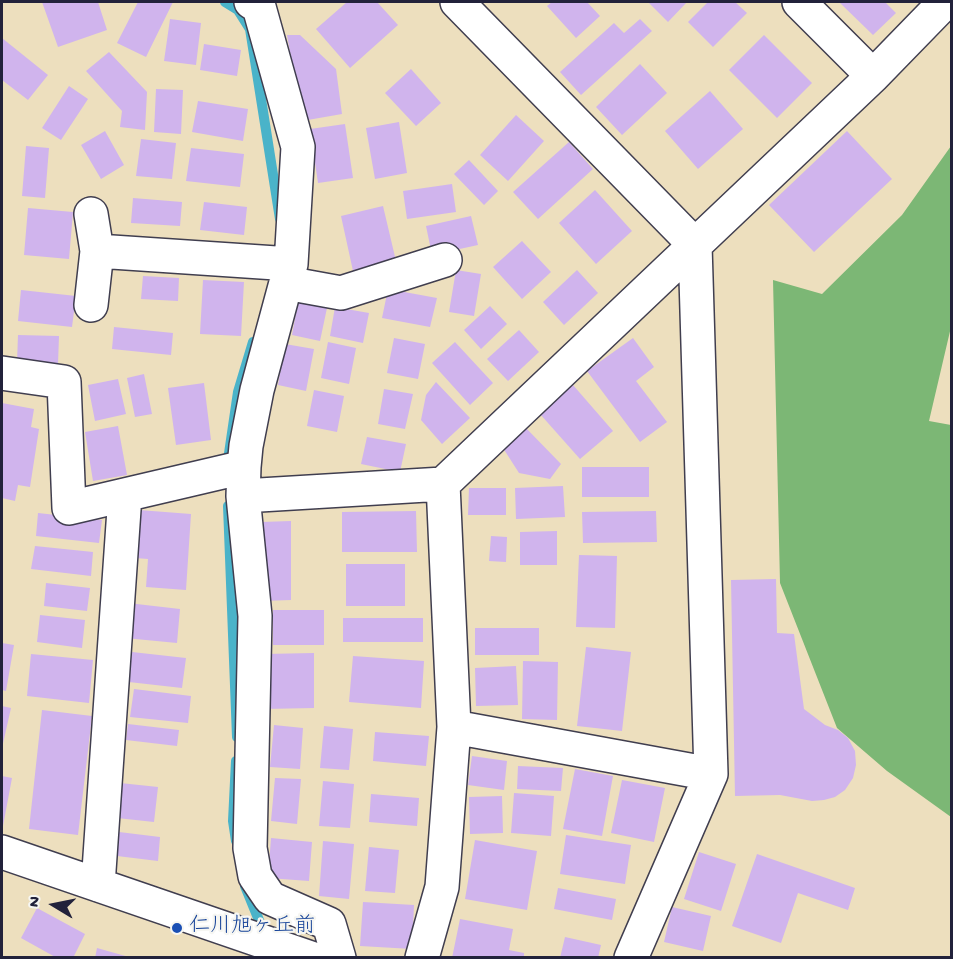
<!DOCTYPE html>
<meta charset="utf-8">
<style>
body{margin:0}
#map{position:relative;width:953px;height:959px;overflow:hidden;background:#eddfbe;font-family:"Gochi Hand",sans-serif}
canvas{display:block}
.frame{position:absolute;inset:0;border:3px solid #22223b;pointer-events:none}
.north{position:absolute;left:24px;top:875px;width:60px;height:60px;-webkit-text-stroke:4px #f6f6f2;paint-order:stroke;rotate:280deg;font-size:16px;font-weight:700;line-height:24px;text-align:center;color:#22223b}
.north::after{content:'';display:block;margin:auto;width:21px;height:27px;background:#22223b;clip-path:polygon(50% 0,100% 100%,50% 72%,0 100%)}
</style>
<div id="map">
<canvas width="953" height="959"></canvas>
<div class="frame"></div>
<div class="north">N</div>
</div>
<script>
const g = document.querySelector('canvas').getContext('2d');
g.lineJoin = 'round';
function fill(path, color) { g.fillStyle = color; g.fill(path, 'evenodd'); }
const shape = rows => new Path2D(rows.map(r => 'M' + r).join(''));
function trace(path, color, width, dash) { g.strokeStyle = color; g.lineWidth = width; g.lineCap = dash ? 'butt' : 'round'; g.setLineDash(dash || []); g.stroke(path); }
function drawText(font, color, halo, rows, align = 'center') {
  g.font = font + ' "Gochi Hand","Klee One",sans-serif'; g.lineWidth = 4.5; g.setLineDash([]); g.textBaseline = 'middle'; g.strokeStyle = halo; g.fillStyle = color; for (const [text, x, y, turn = 0] of rows) {
    g.save(); g.translate(x, y); g.rotate((+turn || 0) * Math.PI / 180); g.textAlign = isNaN(turn) ? turn : align; if (halo) g.strokeText(text, 0, 0); g.fillText(text, 0, 0); g.restore();
  }
}
const forest = shape([
 [951,146,951,327,929,421,951,425,951,817,887,771,837,728,780,583,773,280,822,294,902,215]
]);
const stream = shape([
 [225,2,238,10,250,29,280,219],
 [227,467,238,392,253,342],
 [228,506,237,737],
 [236,761,233,821,236,841],
 [245,886,265,935]
]);
const building = shape([
 [42,2,98,2,107,30,58,47],
 [138,2,173,2,146,57,117,43],
 [347,2,377,2,398,25,350,68,316,29],
 [552,2,587,2,600,16,576,38,547,6],
 [648,2,687,2,668,22],
 [708,2,735,2,747,13,713,47,688,22],
 [839,2,885,2,896,13,873,35],
 [170,19,201,23,196,65,164,61],
 [640,19,652,31,581,95,560,72,614,23,624,33],
 [287,35,300,35,336,69,342,114,302,121],
 [764,35,812,83,777,118,729,70],
 [2,38,48,75,28,100,2,80],
 [204,44,241,50,237,76,200,70],
 [109,52,147,92,145,130,120,127,122,111,86,71],
 [640,64,667,93,622,135,596,107],
 [411,69,441,103,416,126,385,93],
 [69,86,88,99,61,140,42,128],
 [156,89,183,90,181,134,154,132],
 [710,91,743,129,698,169,665,131],
 [198,101,248,109,243,141,192,132],
 [516,115,544,141,508,181,480,155],
 [399,122,407,173,375,179,366,128],
 [345,124,353,178,318,183,310,129],
 [105,131,124,165,101,179,81,145],
 [847,131,892,179,814,252,769,205],
 [141,139,176,143,172,179,136,176],
 [569,142,593,169,538,219,513,192],
 [26,146,49,148,45,198,22,196],
 [191,148,244,154,240,187,186,181],
 [469,160,498,191,484,205,454,174],
 [452,184,456,212,407,219,403,191],
 [595,190,632,231,596,264,559,223],
 [133,198,182,202,180,226,131,223],
 [204,202,247,207,244,235,200,230],
 [383,206,396,261,353,271,341,216],
 [28,208,73,212,69,259,24,255],
 [471,216,478,245,432,255,426,226],
 [522,241,551,272,522,299,493,267],
 [456,270,481,274,474,316,449,312],
 [577,270,598,293,564,325,543,302],
 [143,276,179,278,178,301,141,299],
 [203,280,244,282,241,336,200,334],
 [388,289,437,298,430,327,382,318],
 [21,290,76,296,72,327,18,321],
 [298,302,327,308,320,341,292,335],
 [490,306,507,324,481,349,464,330],
 [335,307,369,313,363,343,330,336],
 [114,327,173,333,171,355,112,349],
 [519,330,539,352,508,381,487,359],
 [18,335,59,336,58,364,17,362],
 [394,338,425,344,418,379,387,373],
 [633,338,654,367,636,381,667,422,640,442,587,371],
 [328,342,356,348,349,384,321,378],
 [455,342,493,383,470,405,432,363],
 [285,344,314,349,306,391,278,385],
 [144,374,152,414,135,417,127,378],
 [118,379,126,414,95,421,88,385],
 [436,382,470,418,442,444,421,420,426,395],
 [204,383,211,440,176,445,168,388],
 [573,385,613,431,580,459,540,414],
 [384,389,413,394,405,429,378,424],
 [314,390,344,396,337,432,307,426],
 [2,403,34,409,31,427,39,429,30,487,18,485,15,501,2,498],
 [118,426,127,475,93,481,85,432],
 [525,427,561,464,550,479,519,473,503,448],
 [367,437,406,444,400,472,361,464],
 [582,467,649,467,649,497,582,497],
 [563,486,565,517,516,519,515,488],
 [469,488,506,488,506,515,468,515],
 [139,510,191,514,186,590,146,587,148,559,135,558],
 [416,511,417,552,342,552,342,512],
 [656,511,657,542,583,543,582,512],
 [38,513,102,520,99,543,36,536],
 [291,521,291,600,262,601,261,522],
 [557,531,557,565,520,565,520,532],
 [491,536,507,537,506,562,489,561],
 [35,546,93,552,91,576,31,569],
 [579,555,617,556,615,628,576,627],
 [346,564,405,564,405,606,346,606],
 [776,579,777,633,794,634,804,709,825,725,838,730,848,738,855,751,856,765,853,778,845,790,835,797,824,800,812,801,780,795,735,796,731,580],
 [46,583,90,588,87,611,44,606],
 [128,603,180,609,177,643,125,638],
 [273,610,324,610,324,645,273,645],
 [40,615,85,620,82,648,37,642],
 [343,618,423,618,423,642,343,642],
 [475,628,539,628,539,655,475,655],
 [2,643,14,645,6,691,2,690],
 [586,647,631,652,622,731,577,726],
 [123,651,186,658,182,688,120,681],
 [314,653,314,708,264,709,264,654],
 [31,654,93,660,89,703,27,696],
 [353,656,424,661,421,708,349,702],
 [523,661,558,662,557,720,522,719],
 [516,666,518,705,476,706,475,668],
 [134,689,191,696,188,723,130,717],
 [2,706,11,708,2,748],
 [42,710,92,716,78,835,29,829],
 [128,724,179,730,177,746,126,740],
 [274,725,303,728,300,769,270,767],
 [324,726,353,729,349,770,320,768],
 [375,732,429,736,426,766,373,761],
 [472,756,507,761,504,790,468,785],
 [518,766,563,768,561,791,517,789],
 [575,769,613,776,602,836,563,829],
 [2,776,12,778,3,826,2,826],
 [275,778,301,779,297,824,271,821],
 [622,780,665,788,654,842,611,833],
 [323,781,354,784,350,828,319,826],
 [120,783,158,787,154,822,117,818],
 [514,793,554,796,551,836,511,833],
 [371,794,419,798,417,826,369,822],
 [502,796,503,833,470,834,469,797],
 [119,832,160,837,158,861,117,856],
 [566,835,631,845,625,884,560,874],
 [271,838,312,842,309,881,268,878],
 [475,840,537,851,527,910,465,899],
 [323,841,354,844,349,899,319,896],
 [369,847,399,850,395,893,365,891],
 [699,852,736,864,721,911,684,899],
 [757,854,855,888,848,910,798,893,781,943,732,926],
 [558,888,616,899,612,920,554,909],
 [363,902,414,905,412,949,360,946],
 [672,907,711,916,703,951,664,942],
 [37,908,85,934,73,958,57,958,21,938],
 [460,919,513,929,509,950,524,953,524,958,452,958],
 [565,937,601,945,598,958,560,958],
 [97,948,129,957,129,958,95,958]
]);
const street = shape([
 [251,2,259,7,298,147,291,264,257,390,246,446,244,467,243,496,255,616,250,848,255,876,270,898,329,924,339,958],
 [457,2,695,245,711,774,631,958],
 [799,2,873,76],
 [91,214,97,251],
 [286,283,341,293,445,260],
 [91,305,97,251,291,264],
 [2,373,64,382,69,508,244,467],
 [243,496,443,484,873,76,945,2],
 [454,727,711,774],
 [2,852,311,958],
 [98,885,125,495],
 [422,958,442,887,454,727,443,484]
]);
const markers = [
 [177,928,6,"#1a4fb4"]
];
const transitNames = [
 ["仁川旭ヶ丘前",189,928]
];
fill(forest, '#7cb775');
trace(stream, '#4ab3c9', 10);
fill(building, '#d0b4ed');
trace(street, '#403e4f', 36);
trace(street, '#fff', 33);
for (const [x, y, r, color] of markers) { const dot = new Path2D(); dot.arc(x, y, r, 0, 2 * Math.PI); g.fillStyle = color; g.fill(dot); trace(dot, '#f6f6f2', 2); }
drawText('21px', '#164399', '#f6f6f2', transitNames, 'left');
</script>
